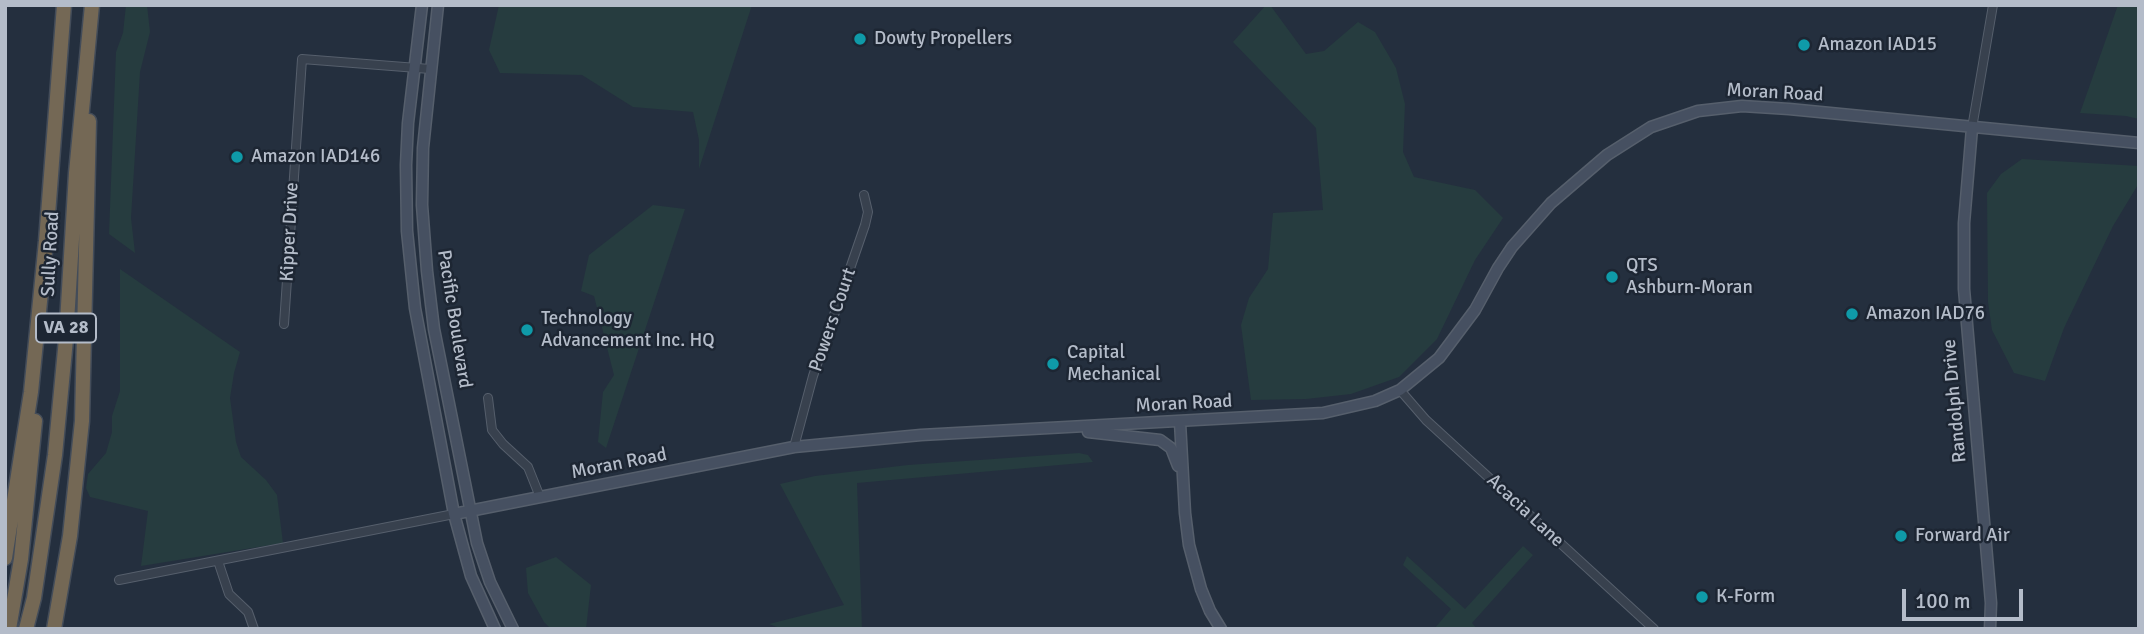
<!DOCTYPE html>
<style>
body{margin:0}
#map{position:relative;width:2144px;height:634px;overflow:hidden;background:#242f3e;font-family:Signika,sans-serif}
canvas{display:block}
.frame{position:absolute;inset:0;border:7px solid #b4bcc9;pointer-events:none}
.scale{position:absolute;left:1902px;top:589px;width:121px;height:32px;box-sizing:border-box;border:4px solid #b4bcc9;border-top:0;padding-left:9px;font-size:21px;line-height:24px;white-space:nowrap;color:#b4bcc9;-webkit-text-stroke:5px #1d2633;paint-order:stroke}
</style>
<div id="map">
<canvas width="2144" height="634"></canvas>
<div class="frame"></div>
<div class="scale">100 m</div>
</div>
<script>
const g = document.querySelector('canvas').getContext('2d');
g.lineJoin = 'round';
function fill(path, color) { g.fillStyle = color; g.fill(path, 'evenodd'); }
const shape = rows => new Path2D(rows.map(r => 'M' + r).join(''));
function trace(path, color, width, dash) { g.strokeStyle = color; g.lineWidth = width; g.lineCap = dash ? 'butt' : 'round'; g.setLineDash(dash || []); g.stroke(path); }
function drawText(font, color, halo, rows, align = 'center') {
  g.font = font + ' Signika,sans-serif'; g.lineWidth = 5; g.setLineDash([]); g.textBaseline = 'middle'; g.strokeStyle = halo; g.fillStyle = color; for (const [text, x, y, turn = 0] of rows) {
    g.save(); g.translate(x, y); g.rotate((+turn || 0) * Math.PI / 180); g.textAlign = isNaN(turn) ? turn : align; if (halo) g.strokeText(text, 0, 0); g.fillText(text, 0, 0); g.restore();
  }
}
const green = shape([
 [126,5,147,5,150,32,140,72,131,218,135,253,109,234,116,52,123,33],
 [499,5,752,5,699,169,699,140,693,112,633,107,582,75,500,73,489,50],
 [1266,5,1270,5,1306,54,1324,51,1358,22,1375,32,1396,68,1405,104,1403,152,1414,177,1475,190,1503,218,1475,260,1437,339,1399,377,1351,394,1306,399,1251,400,1241,325,1249,298,1268,269,1273,213,1323,210,1316,128,1233,42],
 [2118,5,2139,5,2139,119,2126,116,2080,113],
 [2022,159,2139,166,2139,183,2113,226,2064,328,2045,381,2014,373,1992,330,1988,302,1987,193,2001,174],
 [653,205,685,209,606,448,598,442,603,392,614,375,594,296,581,291,589,255],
 [120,269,240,352,234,373,230,398,236,442,241,457,266,480,277,495,283,543,141,566,148,511,90,497,86,488,88,474,106,453,112,432,112,416,120,391],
 [1079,453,1088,455,1093,462,857,483,862,629,782,629,769,624,844,605,780,484,815,476,908,465],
 [1523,546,1533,555,1472,623,1477,629,1434,629,1451,609,1403,565,1407,556,1465,609],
 [556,557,591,585,586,629,551,629,544,622,528,593,526,568]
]);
const street = shape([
 [1972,128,1993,5],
 [284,324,302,59,430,69],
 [1400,390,1426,420,1654,629],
 [488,398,492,430,503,444,528,467,540,497],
 [794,447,813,376,865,225,868,212,864,195],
 [218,561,229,594,248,612,254,629],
 [119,580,454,514]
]);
const secondary = shape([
 [422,5,408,123,406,165,407,231,415,308,454,514,471,576,495,629],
 [438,5,423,148,422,205,427,271,434,329,477,543,490,582,513,629],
 [1972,128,1964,223,1964,289,1991,603,1990,629],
 [1180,422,1185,513,1189,545,1201,589,1210,611,1221,629],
 [1088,432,1160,440,1171,448,1178,466],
 [454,514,794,447,921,435,1323,413,1375,401,1400,390,1439,358,1475,310,1498,268,1512,247,1551,203,1607,155,1651,127,1698,111,1742,106,1789,109,2139,143]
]);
const highway = shape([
 [5,558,31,392,46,241,64,5],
 [9,629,21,559,35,421],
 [26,629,34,598,55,455,66,339,76,173,92,5],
 [54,629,70,536,82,421,89,121]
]);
const markers = [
 [860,39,7,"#0f9aa8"],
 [1804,45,7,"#0f9aa8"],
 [237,157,7,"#0f9aa8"],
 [1612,277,7,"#0f9aa8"],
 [1852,314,7,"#0f9aa8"],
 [527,330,7,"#0f9aa8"],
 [1053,364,7,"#0f9aa8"],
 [1901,536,7,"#0f9aa8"],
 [1702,597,7,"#0f9aa8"]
];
const shields = [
 [66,328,60]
];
const shieldNames = [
 ["VA 28",66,328]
];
const poiNames = [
 ["Dowty Propellers",874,39],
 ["Amazon IAD15",1818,45],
 ["Amazon IAD146",251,157],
 ["QTS",1626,266],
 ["Ashburn-Moran",1626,288],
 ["Amazon IAD76",1866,314],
 ["Technology",541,319],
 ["Advancement Inc. HQ",541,341],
 ["Capital",1067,353],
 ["Mechanical",1067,375],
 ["Forward Air",1915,536],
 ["K-Form",1716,597]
];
const streetNames = [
 ["Moran Road",1775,93,3],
 ["Kipper Drive",290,232,-87],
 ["Sully Road",51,254,-87],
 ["Pacific Boulevard",454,319,81],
 ["Powers Court",833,320,-71],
 ["Randolph Drive",1955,401,-95],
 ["Moran Road",1184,404,-3],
 ["Moran Road",619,464,-11],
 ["Acacia Lane",1525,511,43]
];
fill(green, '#263c3f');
trace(street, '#565f6c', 10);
trace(secondary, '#565f6c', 13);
trace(highway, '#434c59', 17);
trace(street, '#38414e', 8);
trace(secondary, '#465061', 10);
trace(highway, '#746855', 14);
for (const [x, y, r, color] of markers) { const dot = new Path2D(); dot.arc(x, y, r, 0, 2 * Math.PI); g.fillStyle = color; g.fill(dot); trace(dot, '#1d2633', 2.5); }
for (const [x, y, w] of shields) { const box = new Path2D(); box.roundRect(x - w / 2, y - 14.5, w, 29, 5); g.fillStyle = '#1d2633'; g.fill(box); trace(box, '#b4bcc9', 2); }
drawText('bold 18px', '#b4bcc9', null, shieldNames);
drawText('19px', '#b4bcc9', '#1d2633', poiNames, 'left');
drawText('19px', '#b4bcc9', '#1d2633', streetNames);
</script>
